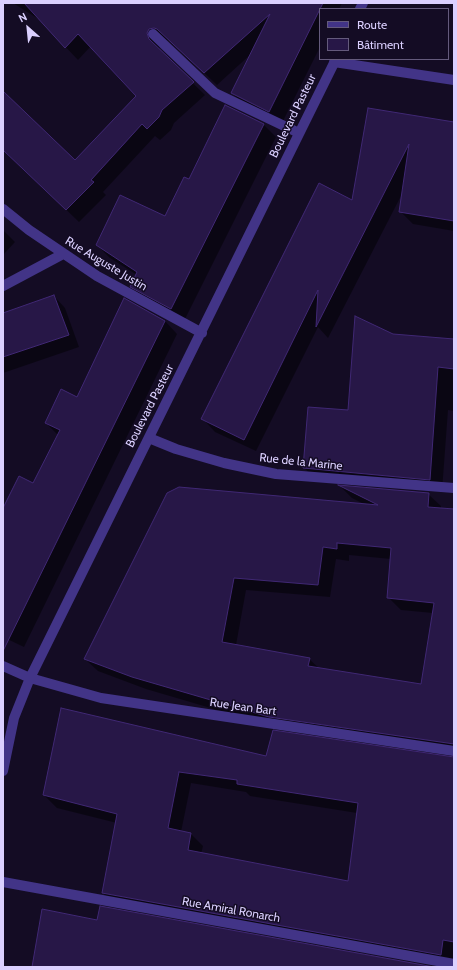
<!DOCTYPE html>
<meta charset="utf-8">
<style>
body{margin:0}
#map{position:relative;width:457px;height:970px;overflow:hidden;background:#140c24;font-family:Cabin,sans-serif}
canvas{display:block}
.frame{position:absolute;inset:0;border:4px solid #dbd0ff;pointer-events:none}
.legend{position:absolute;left:319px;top:8px;width:130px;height:52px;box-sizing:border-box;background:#140c24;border:1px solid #645a7c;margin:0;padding:5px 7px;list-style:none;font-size:12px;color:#dbd0ff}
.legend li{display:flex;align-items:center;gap:8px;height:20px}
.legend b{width:20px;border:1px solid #645a7c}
.north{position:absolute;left:8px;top:8px;width:40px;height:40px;-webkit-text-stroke:3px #140c24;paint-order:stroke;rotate:333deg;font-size:11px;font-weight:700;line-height:16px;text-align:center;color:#dbd0ff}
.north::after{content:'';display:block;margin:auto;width:14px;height:18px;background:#dbd0ff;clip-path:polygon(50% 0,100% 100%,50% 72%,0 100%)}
</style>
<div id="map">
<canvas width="457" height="970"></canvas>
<div class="frame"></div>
<ul class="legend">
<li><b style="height:5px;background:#423487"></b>Route</li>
<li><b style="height:11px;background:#271747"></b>Bâtiment</li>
</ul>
<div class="north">N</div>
</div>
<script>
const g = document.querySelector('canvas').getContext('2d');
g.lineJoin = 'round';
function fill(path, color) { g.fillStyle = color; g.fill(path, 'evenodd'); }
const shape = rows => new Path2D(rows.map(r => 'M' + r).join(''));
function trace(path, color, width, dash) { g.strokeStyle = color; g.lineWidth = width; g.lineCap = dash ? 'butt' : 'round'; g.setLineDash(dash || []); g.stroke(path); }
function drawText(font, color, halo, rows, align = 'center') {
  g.font = font + ' Cabin,sans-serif'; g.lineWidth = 3; g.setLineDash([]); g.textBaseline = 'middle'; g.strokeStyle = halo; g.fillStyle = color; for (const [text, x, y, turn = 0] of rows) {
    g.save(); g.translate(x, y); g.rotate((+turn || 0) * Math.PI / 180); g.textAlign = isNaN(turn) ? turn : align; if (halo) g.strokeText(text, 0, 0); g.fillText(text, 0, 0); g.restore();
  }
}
const shadow = shape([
 [13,3,342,3,339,9,320,9,320,47,282,123,245,106,232,93,251,54,217,85,171,41,164,40,159,45,160,51,205,95,174,123,171,130,160,140,155,136,103,192,106,195,79,222,3,149,3,93,75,161,137,96,91,46,78,60,40,20],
 [368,109,454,123,454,231,413,224,400,211,403,192,328,338,318,327,256,451,215,432,203,419,353,201],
 [263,124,276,137,184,321,144,299,131,286,137,275,110,258,97,245,166,218,189,181],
 [3,230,15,242,3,255],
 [54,296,65,308,79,347,3,373,3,313],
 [125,300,165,321,177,334,24,647,3,637,3,510,34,484,58,435,46,423,77,398],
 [355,317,392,335,454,340,454,411,448,410,442,491,317,480,304,468,309,408,349,411],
 [341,487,428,494,441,506,433,613,401,610,388,597,391,559,349,555,349,561,336,559,330,597,246,590,236,645,309,659,320,669,422,685,454,610,454,754,282,729,146,689,98,671,85,659,167,493,176,488,366,505,352,498],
 [267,757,454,758,454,967,115,905,103,893,117,823,57,808,44,795],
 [191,783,246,792,250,796,357,813,349,883,201,854,203,846,191,834,181,832]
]);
const building = shape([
 [24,3,323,3,269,112,231,93,270,14,204,73,157,29,154,28,149,29,147,33,149,39,194,82,162,110,159,117,147,129,142,124,91,180,94,182,66,210,3,150,3,91,75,160,136,96,78,34,65,48,24,3],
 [225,105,264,124,171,309,130,287,137,272,96,245,120,195,165,216,184,177,189,179,225,105],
 [368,108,454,122,454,221,399,212,409,144,316,327,318,290,244,440,201,419,319,183,352,200,368,108],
 [54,295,69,335,3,357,3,313,54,295],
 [124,298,165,321,3,651,3,508,19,476,33,483,60,430,45,423,61,389,77,397,124,298],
 [355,316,393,334,454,339,454,369,438,367,430,480,303,468,308,407,348,410,355,316],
 [338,485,429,493,428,507,454,509,454,744,269,717,132,677,84,659,167,493,179,487,378,505,338,485],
 [337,543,391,548,387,598,434,603,421,684,308,666,310,658,222,642,234,578,318,585,323,547,337,549,337,543],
 [61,708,266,756,273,730,454,757,454,942,443,940,441,955,102,893,117,814,43,795,61,708],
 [179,772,237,780,237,784,358,803,348,881,188,850,191,833,168,828,179,772],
 [100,906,434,967,32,967,42,909,97,920,100,906]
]);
const minor = shape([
 [360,9,363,3],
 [153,34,215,93,299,133],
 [334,62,454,80],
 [3,209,29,230,97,276,202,333],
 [3,286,63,254],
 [149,438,176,449,224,463,276,474,454,488],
 [3,666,30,678,101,698,454,751],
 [3,771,14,718,30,678,336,59],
 [3,882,454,964]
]);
const streetNames = [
 ["Boulevard Pasteur",293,116,-64],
 ["Rue Auguste Justin",106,264,31],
 ["Boulevard Pasteur",150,406,-63],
 ["Rue de la Marine",301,462,6],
 ["Rue Jean Bart",243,707,8],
 ["Rue Amiral Ronarch",231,910,10]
];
fill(shadow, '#0007');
fill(building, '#271747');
trace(building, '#402874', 1);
trace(minor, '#423487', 10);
drawText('12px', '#dbd0ff', '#140c24', streetNames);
</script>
